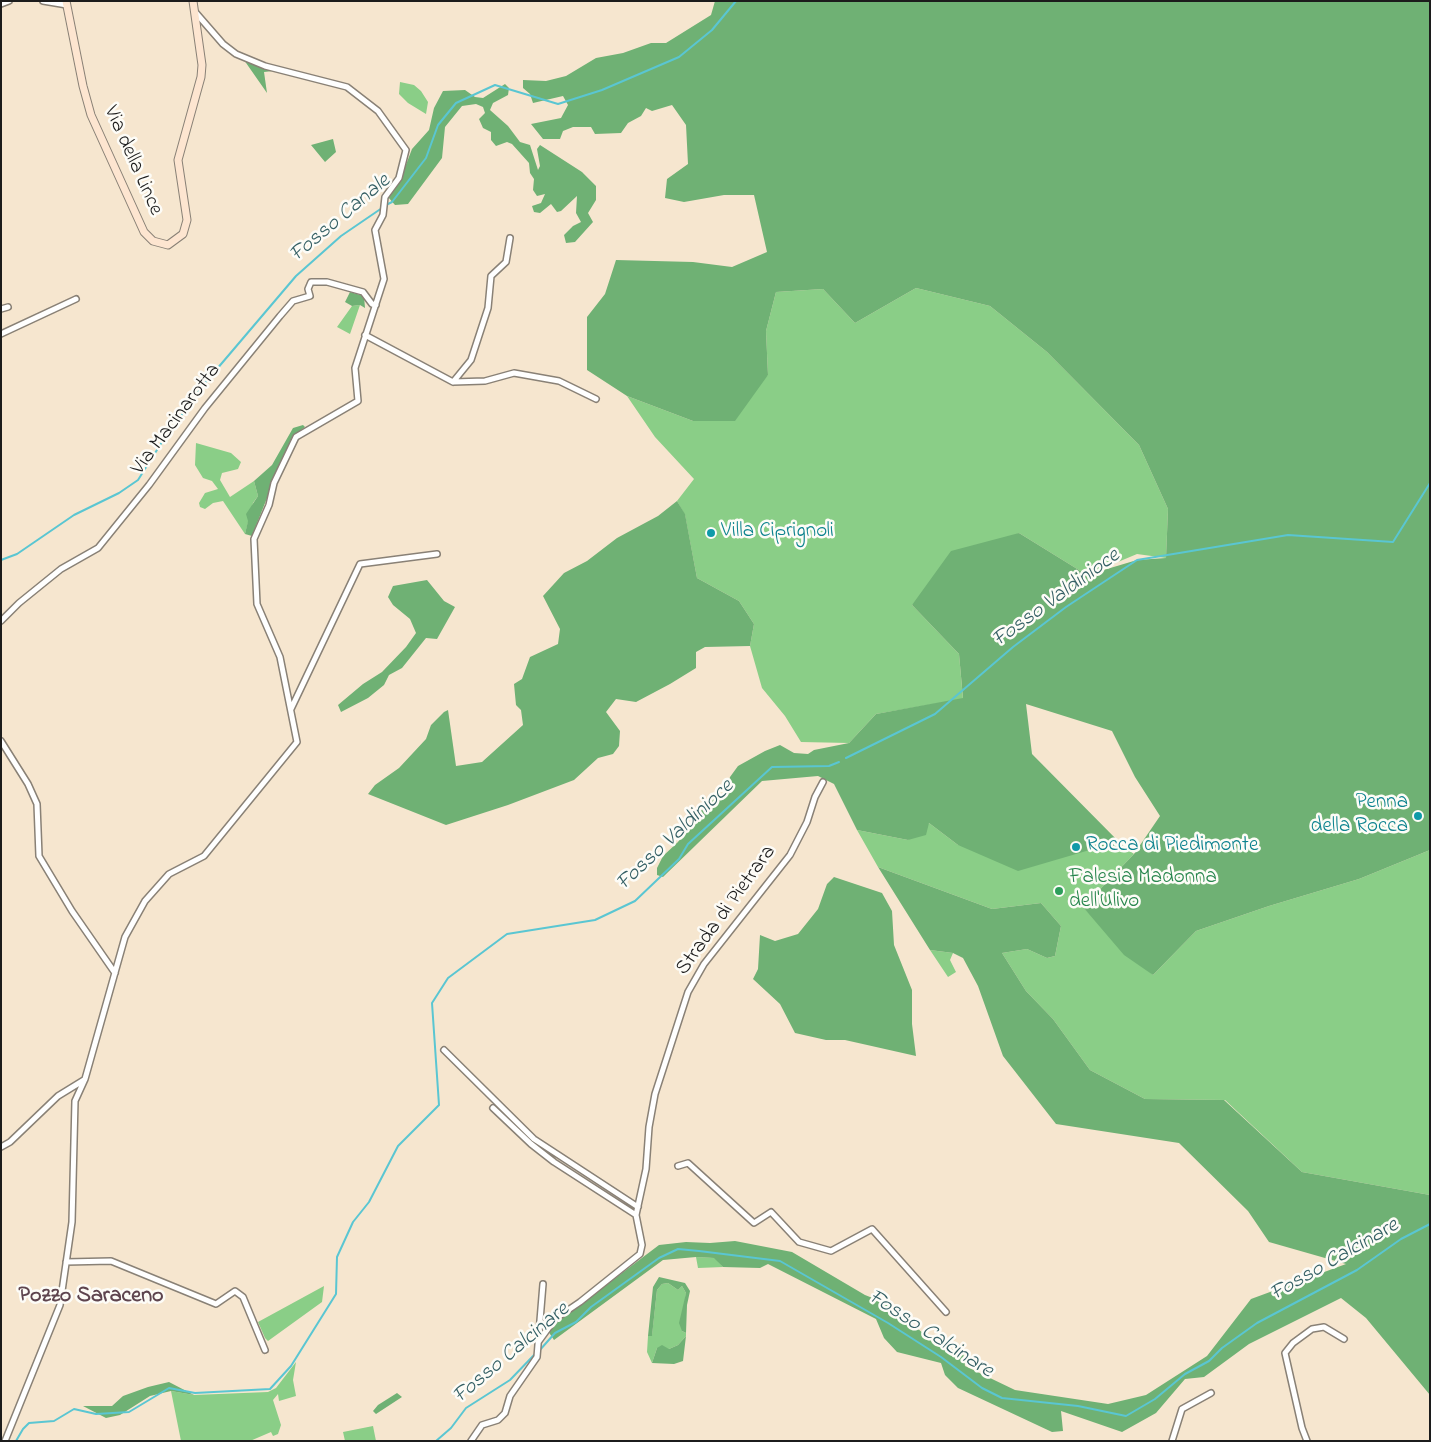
<!DOCTYPE html>
<style>
body{margin:0}
#map{position:relative;width:1431px;height:1442px;overflow:hidden;background:#f6e6cf;font-family:"Indie Flower",sans-serif}
canvas{display:block}
.frame{position:absolute;inset:0;border:2px solid #1c1c1c;pointer-events:none}
</style>
<div id="map">
<canvas width="1431" height="1442"></canvas>
<div class="frame"></div>
</div>
<script>
const g = document.querySelector('canvas').getContext('2d');
g.lineJoin = 'round';
function fill(path, color) { g.fillStyle = color; g.fill(path, 'evenodd'); }
const shape = rows => new Path2D(rows.map(r => 'M' + r).join(''));
function trace(path, color, width, dash) { g.strokeStyle = color; g.lineWidth = width; g.lineCap = dash ? 'butt' : 'round'; g.setLineDash(dash || []); g.stroke(path); }
function drawText(font, color, halo, rows, align = 'center') {
  g.font = font + ' "Indie Flower",sans-serif'; g.lineWidth = 5; g.setLineDash([]); g.textBaseline = 'middle'; g.strokeStyle = halo; g.fillStyle = color; for (const [text, x, y, turn = 0] of rows) {
    g.save(); g.translate(x, y); g.rotate((+turn || 0) * Math.PI / 180); g.textAlign = isNaN(turn) ? turn : align; if (halo) g.strokeText(text, 0, 0); g.fillText(text, 0, 0); g.restore();
  }
}
const green = shape([
 [400,82,414,85,421,91,428,102,426,114,408,103,399,94],
 [916,288,990,306,1047,352,1139,445,1168,509,1166,558,1137,554,1087,575,1019,533,912,605,959,654,963,699,876,714,849,743,801,742,785,716,762,688,750,646,754,624,739,601,697,578,685,515,677,501,694,479,655,437,627,396,693,421,768,375,766,331,776,292,823,289,855,323],
 [360,305,350,334,337,327,352,306],
 [196,443,231,453,241,462,238,469,222,473,220,480,230,497,254,481,258,496,253,503,245,534,223,501,213,503,205,509,200,507,199,503,205,493,218,489,212,481,203,478,195,465],
 [929,823,958,845,1093,849,1122,845,1134,854,1083,907,1153,975,1196,931,1269,906,1359,879,1430,850,1430,1195,1302,1172,1225,1100,1145,1099,1090,1070,1053,1019,1026,991,1002,953,1027,949,1047,958,1055,956,1061,926,1041,903,992,909,878,867,857,830,908,840],
 [930,950,953,953,950,960,956,972,948,977],
 [696,1257,715,1258,723,1267,698,1268],
 [668,1283,678,1290,682,1286,686,1293,682,1331,686,1333,686,1336,678,1345,669,1349,657,1348,652,1363,647,1352,648,1336,652,1335,657,1290,662,1284],
 [324,1286,322,1302,268,1341,265,1338,258,1322],
 [296,1362,293,1380,296,1396,279,1401,278,1394,273,1400,281,1425,278,1434,273,1436,271,1432,250,1441,181,1441,171,1391,194,1395,268,1392,276,1388],
 [373,1426,376,1441,345,1441,343,1432]
]);
const forest = shape([
 [715,1,1430,1,1430,850,1359,879,1269,906,1196,931,1153,975,1124,955,1083,907,1134,854,1160,816,1135,777,1112,731,1026,704,1032,754,1122,845,1093,849,1018,871,958,845,929,823,926,835,908,840,857,830,834,784,818,776,762,781,663,877,657,875,657,868,663,856,678,842,697,814,714,799,726,792,730,777,738,766,765,751,780,745,794,753,808,754,814,750,849,743,876,714,963,698,959,654,912,605,951,551,1019,533,1087,575,1137,560,1166,558,1168,509,1139,445,1047,352,990,306,916,288,855,323,823,289,776,292,766,331,768,375,735,421,693,421,627,396,587,370,587,317,605,294,616,260,693,262,732,267,767,252,754,195,724,195,684,202,665,198,667,179,688,164,686,125,672,105,652,111,646,108,641,116,628,123,621,133,595,134,591,127,573,127,563,131,560,139,543,139,531,124,561,118,568,105,563,96,533,103,530,94,523,88,523,80,546,81,566,76,596,58,623,53,651,43,666,43,711,15],
 [244,60,273,71,264,72,267,93],
 [505,84,509,88,508,95,493,103,490,110,508,126,520,142,530,145,538,170,540,166,537,149,540,145,582,172,596,186,596,200,588,213,593,222,575,242,566,243,564,235,573,226,581,222,576,213,577,196,561,211,557,212,551,204,540,213,534,212,532,206,541,203,545,194,537,196,533,190,534,179,530,173,529,163,512,144,507,142,496,146,491,140,491,132,483,128,479,119,485,113,483,107,476,104,462,106,445,127,442,158,408,204,395,205,388,197,402,175,412,149,429,130,434,108,443,91,465,90,475,97,483,98],
 [333,139,336,152,325,162,311,145],
 [350,292,364,296,365,308,360,305,352,306,345,302],
 [303,425,305,427,296,434,271,482,269,493,252,536,245,534,248,521,246,514,258,496,254,481,272,465,293,428],
 [677,501,685,514,697,578,739,601,754,624,750,646,705,647,696,652,696,668,670,684,636,702,616,699,606,712,620,731,619,746,613,754,598,758,574,780,508,805,446,825,368,794,375,785,399,768,426,739,431,725,444,712,448,710,456,766,482,762,523,725,521,710,516,705,514,684,522,679,530,657,558,644,560,629,543,596,564,573,587,561,617,538,658,516],
 [427,580,444,601,455,607,437,639,426,638,402,668,389,675,384,685,368,698,341,712,338,705,363,684,382,672,406,647,416,633,410,619,393,605,388,597,393,586],
 [878,867,992,909,1041,903,1061,926,1055,956,1047,958,1027,949,1002,953,1026,991,1053,1019,1090,1070,1145,1099,1224,1100,1302,1172,1430,1195,1430,1395,1366,1318,1341,1298,1249,1344,1204,1377,1185,1379,1156,1413,1122,1432,1061,1411,1063,1431,1052,1432,958,1388,945,1375,941,1363,897,1352,884,1338,876,1319,768,1264,760,1268,723,1267,714,1258,696,1257,663,1260,554,1340,548,1331,560,1320,659,1245,686,1242,710,1243,735,1241,792,1252,865,1295,890,1305,924,1334,951,1349,963,1352,965,1366,1015,1390,1108,1404,1146,1395,1207,1356,1251,1299,1346,1264,1269,1242,1248,1211,1179,1143,1056,1124,1003,1056,978,986,963,958,953,953,930,950],
 [834,877,882,893,892,911,894,945,912,990,912,1024,916,1056,845,1040,826,1040,795,1033,780,1004,753,979,758,969,760,935,775,941,798,934,818,909,827,884],
 [659,1277,685,1283,690,1291,687,1305,686,1333,682,1331,679,1323,686,1293,682,1286,678,1290,668,1283,662,1284,657,1290,652,1336,648,1336,653,1287],
 [686,1336,683,1361,674,1364,652,1363,657,1348,662,1345,669,1349,678,1345],
 [169,1382,194,1395,171,1391,150,1396,120,1415,106,1418,83,1406,112,1406,123,1396,148,1387],
 [397,1393,402,1397,376,1414,373,1411,378,1405]
]);
const stream = shape([
 [386,205,392,202,426,158,438,125,456,103,495,85,558,104,602,90,679,57,712,30,736,1],
 [1,560,17,554,74,515,119,493,138,480,162,442,205,383,296,276,341,236,382,208],
 [846,758,935,714,1013,647,1066,607,1137,560,1288,535,1393,542,1430,483],
 [539,1351,555,1333,576,1322,591,1307,659,1258,678,1249,699,1251,780,1261,888,1323,941,1357,982,1388,1002,1398,1078,1406,1126,1416,1155,1399,1185,1374,1209,1361,1222,1348,1257,1323,1357,1270,1401,1239,1430,1224],
 [16,1441,23,1429,29,1423,54,1421,74,1409,96,1414,129,1412,169,1388,195,1393,270,1389,291,1366,336,1294,337,1257,353,1222,369,1202,398,1146,439,1105,432,1003,448,978,507,934,595,920,635,901,679,859,688,844,772,767,829,766,839,762],
 [436,1441,451,1428,466,1408,510,1380,535,1354]
]);
const street = shape([
 [43,1,67,5],
 [1,4,9,1],
 [1,309,8,307],
 [1,334,76,299],
 [365,335,453,382,485,381,514,373,559,381,596,399],
 [453,382,471,360,488,308,491,276,506,262,510,238],
 [1,621,19,603,61,569,98,548,149,485,205,408,280,316,293,301,310,296,308,289,311,282,327,282,363,292,372,304,376,305],
 [291,709,360,564,437,554],
 [1,741,28,784,37,804,39,856,72,911,115,973],
 [444,1050,534,1139,638,1207],
 [493,1108,531,1144,554,1162,636,1215],
 [1,1147,10,1142,58,1096,84,1080],
 [678,1166,688,1163,754,1223,771,1212,799,1242,831,1251,872,1229,946,1312],
 [66,1262,111,1261,216,1304,235,1291,243,1297,265,1350],
 [539,1341,555,1319,580,1302,640,1254,642,1245,636,1215,646,1169,649,1127,655,1094,688,992,704,964,790,855,807,822,815,797,823,782],
 [5,1441,60,1305,72,1222,75,1101,85,1079,125,937,145,901,169,874,204,856,297,742,280,657,257,604,254,539,269,505,274,483,296,437,358,401,355,368,384,279,375,230,383,215,385,197,399,178,406,150,378,111,347,87,265,66,236,54,223,44,196,13],
 [471,1441,482,1425,498,1420,505,1413,510,1396,537,1357,543,1284],
 [1172,1441,1182,1409,1211,1393],
 [1307,1441,1302,1428,1285,1353,1293,1343,1312,1329,1324,1327,1344,1339]
]);
const secondary = shape([
 [66,1,83,86,91,115,144,232,153,241,168,245,183,234,187,220,178,160,201,77,202,65,193,1]
]);
const markers = [
 [711,533,5,"#0f9aa8"],
 [1418,816,5,"#0f9aa8"],
 [1076,847,5,"#0f9aa8"],
 [1059,891,5,"#2e9e5b"]
];
const streetNames = [
 ["Via della Lince",132,161,66],
 ["Via Macinarotta",177,420,-53],
 ["Strada di Pietrara",727,911,-54]
];
const cultureNames = [
 ["Villa Ciprignoli",721,533],
 ["Penna",1408,804,"right"],
 ["della Rocca",1408,828,"right"],
 ["Rocca di Piedimonte",1086,847]
];
const leisureNames = [
 ["Falesia Madonna",1069,879],
 ["dell'Ulivo",1069,903]
];
const waterNames = [
 ["Fosso Canale",341,219,-40],
 ["Fosso Valdinioce",1057,599,-36],
 ["Fosso Valdinioce",676,836,-43],
 ["Fosso Calcinare",1335,1261,-30],
 ["Fosso Calcinare",930,1335,33],
 ["Fosso Calcinare",512,1354,-40]
];
const neighbourhoodNames = [
 ["Pozzo Saraceno",91,1297]
];
fill(green, '#8ace87');
fill(forest, '#6fb174');
trace(stream, '#5ac6d2', 2);
trace(street, '#898176', 8);
trace(secondary, '#898176', 9);
trace(street, '#fff', 5);
trace(secondary, '#fde5d0', 7);
for (const [x, y, r, color] of markers) { const dot = new Path2D(); dot.arc(x, y, r, 0, 2 * Math.PI); g.fillStyle = color; g.fill(dot); trace(dot, '#fdfcf7', 2); }
drawText('21px', '#1c1c1c', '#fdfcf7', streetNames);
drawText('21px', '#0d838f', '#fdfcf7', cultureNames, 'left');
drawText('21px', '#27864d', '#fdfcf7', leisureNames, 'left');
drawText('italic 22px', '#356065', '#fdfcf7', waterNames);
drawText('bold 22px', '#5e444e', '#fdfcf7', neighbourhoodNames);
</script>
